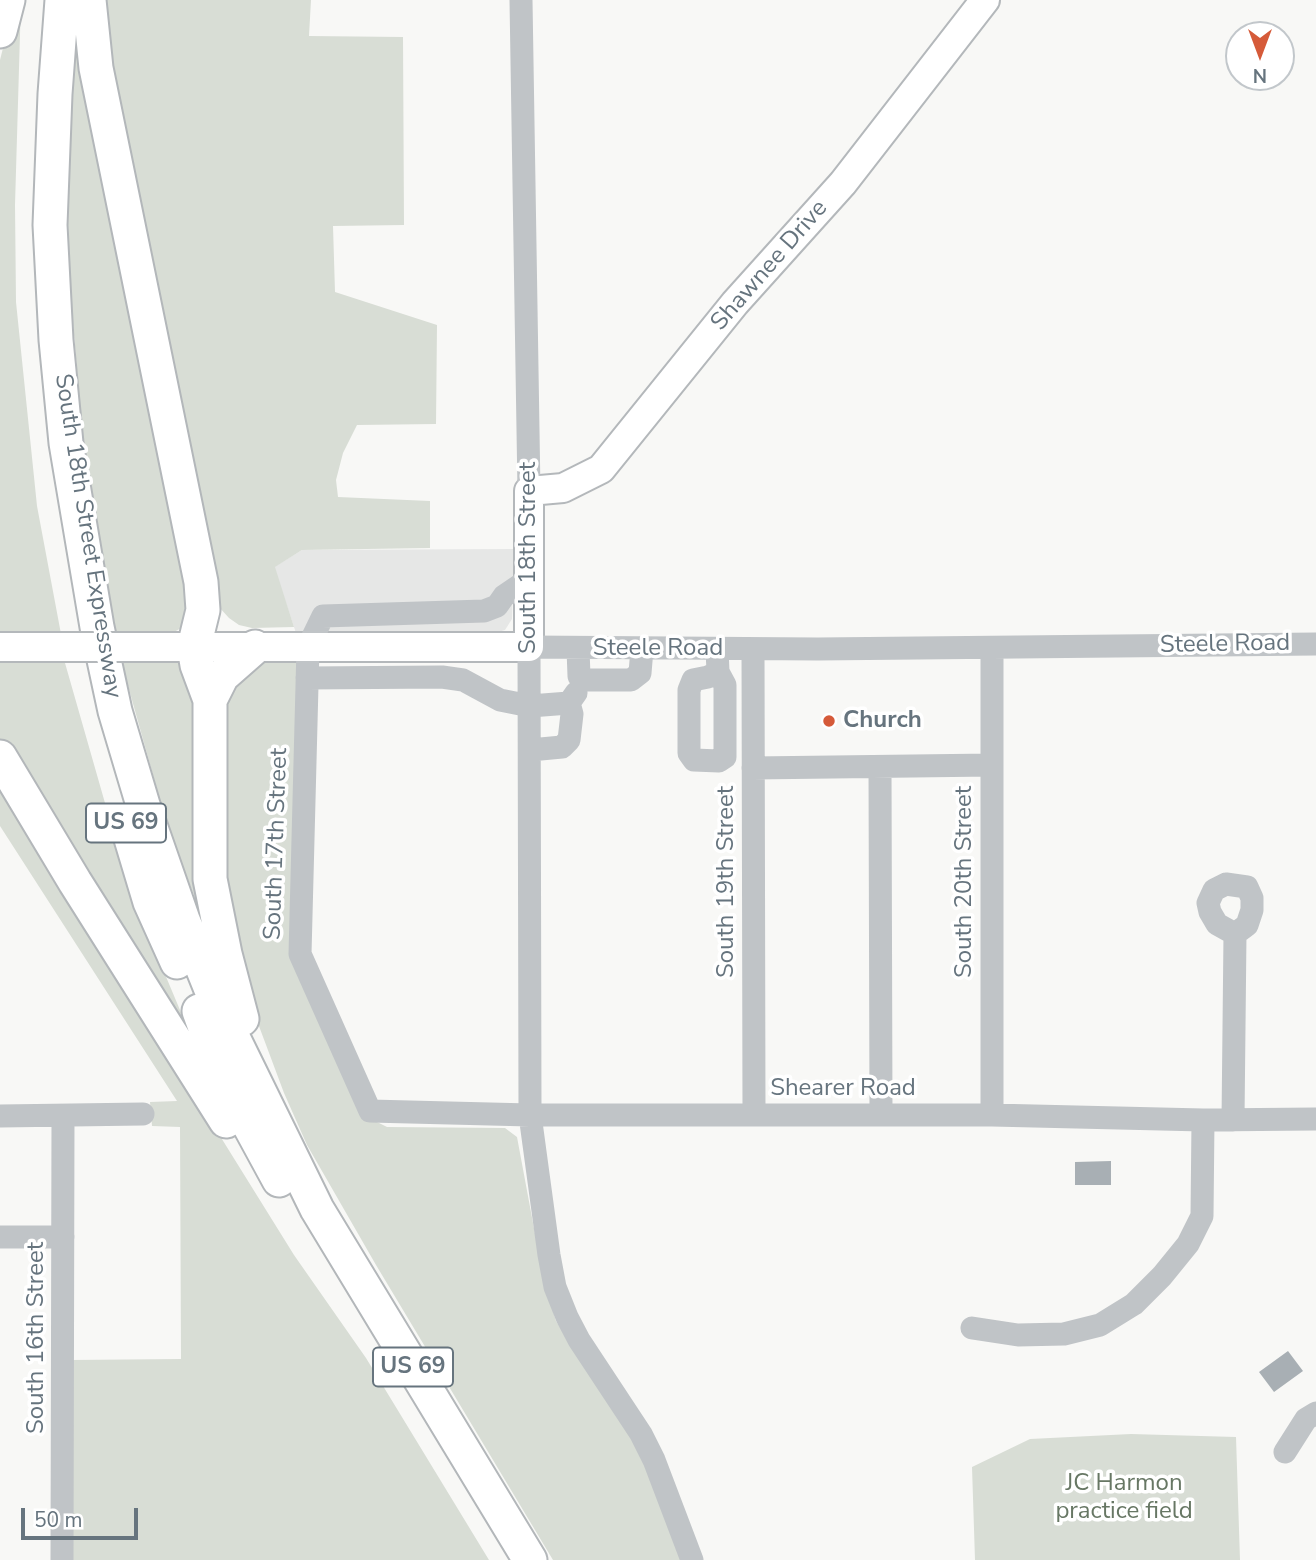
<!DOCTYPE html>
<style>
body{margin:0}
#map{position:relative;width:1316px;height:1560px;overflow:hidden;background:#f8f8f6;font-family:"Nunito Sans",sans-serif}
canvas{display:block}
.north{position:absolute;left:1225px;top:21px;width:70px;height:70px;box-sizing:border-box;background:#fff;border:2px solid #c2c7cb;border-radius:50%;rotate:180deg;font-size:19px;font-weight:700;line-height:28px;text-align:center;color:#66747e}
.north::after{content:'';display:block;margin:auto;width:24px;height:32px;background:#d55a39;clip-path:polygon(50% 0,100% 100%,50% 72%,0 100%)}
.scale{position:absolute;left:21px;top:1508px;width:117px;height:32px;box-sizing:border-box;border:4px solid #66747e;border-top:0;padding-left:9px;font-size:21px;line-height:24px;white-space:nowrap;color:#66747e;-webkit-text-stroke:5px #fff;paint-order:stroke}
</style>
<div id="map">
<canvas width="1316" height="1560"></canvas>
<div class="north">N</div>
<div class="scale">50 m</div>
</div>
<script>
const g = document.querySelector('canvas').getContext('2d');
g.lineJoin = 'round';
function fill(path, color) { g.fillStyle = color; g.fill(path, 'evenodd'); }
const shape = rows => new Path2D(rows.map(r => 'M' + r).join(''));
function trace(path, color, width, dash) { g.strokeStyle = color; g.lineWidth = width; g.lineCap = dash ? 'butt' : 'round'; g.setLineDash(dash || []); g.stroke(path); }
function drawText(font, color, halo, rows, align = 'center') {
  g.font = font + ' "Nunito Sans",sans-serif'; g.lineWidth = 7; g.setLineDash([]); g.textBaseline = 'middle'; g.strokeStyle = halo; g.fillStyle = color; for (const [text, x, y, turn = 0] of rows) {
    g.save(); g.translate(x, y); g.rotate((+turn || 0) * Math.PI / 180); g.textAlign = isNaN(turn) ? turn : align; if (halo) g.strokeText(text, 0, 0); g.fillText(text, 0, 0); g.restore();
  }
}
const built = shape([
 [514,549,512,619,505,630,491,634,296,633,274,567,302,550]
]);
const green = shape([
 [15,0,21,0,15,205,16,302,37,506,61,634,0,633,0,60],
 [100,0,311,0,309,36,403,37,404,225,333,226,335,292,437,325,436,424,357,425,343,453,336,480,338,497,430,501,430,548,302,550,275,567,294,627,252,628,239,625,229,618,219,607,211,580],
 [77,30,194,591,185,626,174,632,114,633,84,451,71,300,68,224,73,77],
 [63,656,117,845,159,960,198,1053,0,744,0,658],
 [255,656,301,661,294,929,365,1116,387,1127,505,1128,517,1137,544,1282,556,1321,635,1442,683,1560,553,1560,376,1265,307,1145,284,1093,244,986,226,890,223,701],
 [120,657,180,660,201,699,209,936,165,818],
 [0,782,294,1255,366,1358,489,1560,73,1560,71,1360,181,1359,180,1127,152,1126,150,1102,177,1101,0,826],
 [1131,1434,1236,1437,1240,1560,975,1560,972,1467,1030,1439]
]);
const building = shape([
 [1111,1161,1111,1185,1075,1185,1075,1162],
 [1288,1351,1303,1371,1274,1392,1259,1372]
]);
const minor = shape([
 [521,0,529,491],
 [529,579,504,596,497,606,484,611,323,616,308,647,300,954,370,1111,530,1115,992,1115,1203,1120,1316,1119],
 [992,648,992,1115],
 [578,649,579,676,585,680,631,680,640,673,642,649],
 [717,649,718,672,725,685,725,757,719,761,694,760,689,753,689,690,693,680,708,677,718,672],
 [753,649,754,1115],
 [307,678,442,677,463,680,500,700,530,706,569,703],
 [530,750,562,747,569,740,572,714,569,703,576,693],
 [880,767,881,1115],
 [753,768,992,765],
 [1226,884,1247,887,1252,898,1252,910,1247,925,1235,934,1217,924,1210,912,1208,903,1214,890,1226,884],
 [0,1116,143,1114],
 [1233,1120,1235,934],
 [0,1237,63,1237],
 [972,1328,1018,1335,1064,1334,1100,1325,1134,1304,1162,1276,1188,1244,1202,1216,1203,1120],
 [1285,1452,1306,1419,1316,1413],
 [62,1560,63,1116],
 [692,1560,654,1460,641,1434,579,1340,567,1317,555,1287,549,1255,530,1115,529,647,818,649,1316,644]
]);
const major = shape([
 [0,647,27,647],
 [153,647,529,647,529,491,563,488,601,469,735,303,843,183,985,0]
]);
const highway = shape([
 [62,0,55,94,50,225,56,340,66,443,97,627,115,711,143,805,183,920,219,1009,317,1209,530,1560],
 [89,0,96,68,201,582,203,610,194,647,197,665,210,700,210,879,225,954,242,1019],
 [0,31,8,0],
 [210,700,222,676,255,647],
 [0,757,75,882,226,1121],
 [126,822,150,902,177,962],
 [199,1011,223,1077,279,1180]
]);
const majorBridge = shape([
 [27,647,153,647]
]);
const markers = [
 [829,721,7,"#d55a39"]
];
const shields = [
 [126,823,80],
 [413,1367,80]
];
const shieldNames = [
 ["US 69",126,823],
 ["US 69",413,1367]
];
const streetNames = [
 ["Shawnee Drive",770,266,-49],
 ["South 18th Street Expressway",87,536,81],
 ["South 18th Street",529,558,-90],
 ["Steele Road",1225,645,-1],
 ["Steele Road",658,649],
 ["South 17th Street",277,844,-88],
 ["South 19th Street",727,882,-90],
 ["South 20th Street",965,882,-90],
 ["Shearer Road",843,1089],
 ["South 16th Street",37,1338,-90]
];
const poiNames = [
 ["Church",843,721]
];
const parkNames = [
 ["JC Harmon",1124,1484],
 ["practice field",1124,1512]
];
fill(built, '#e6e7e6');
fill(green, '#d8ddd5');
fill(building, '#a8afb4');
trace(major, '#b4b8bb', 32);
trace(highway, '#b3b7ba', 37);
trace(minor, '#c0c4c7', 23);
trace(major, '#fff', 28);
trace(highway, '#fff', 33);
trace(majorBridge, '#b4b8bb', 32, []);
trace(majorBridge, '#fff', 28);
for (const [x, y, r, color] of markers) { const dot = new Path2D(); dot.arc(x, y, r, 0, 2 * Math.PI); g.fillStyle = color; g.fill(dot); trace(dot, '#fff', 2.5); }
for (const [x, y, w] of shields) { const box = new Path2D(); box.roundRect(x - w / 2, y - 19.5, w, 39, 5); g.fillStyle = '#fff'; g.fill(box); trace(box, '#66747e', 2); }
drawText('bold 23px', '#66747e', null, shieldNames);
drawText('24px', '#66747e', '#fff', streetNames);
drawText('bold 24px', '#66747e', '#fff', poiNames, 'left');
drawText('24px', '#677764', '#fff', parkNames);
</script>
